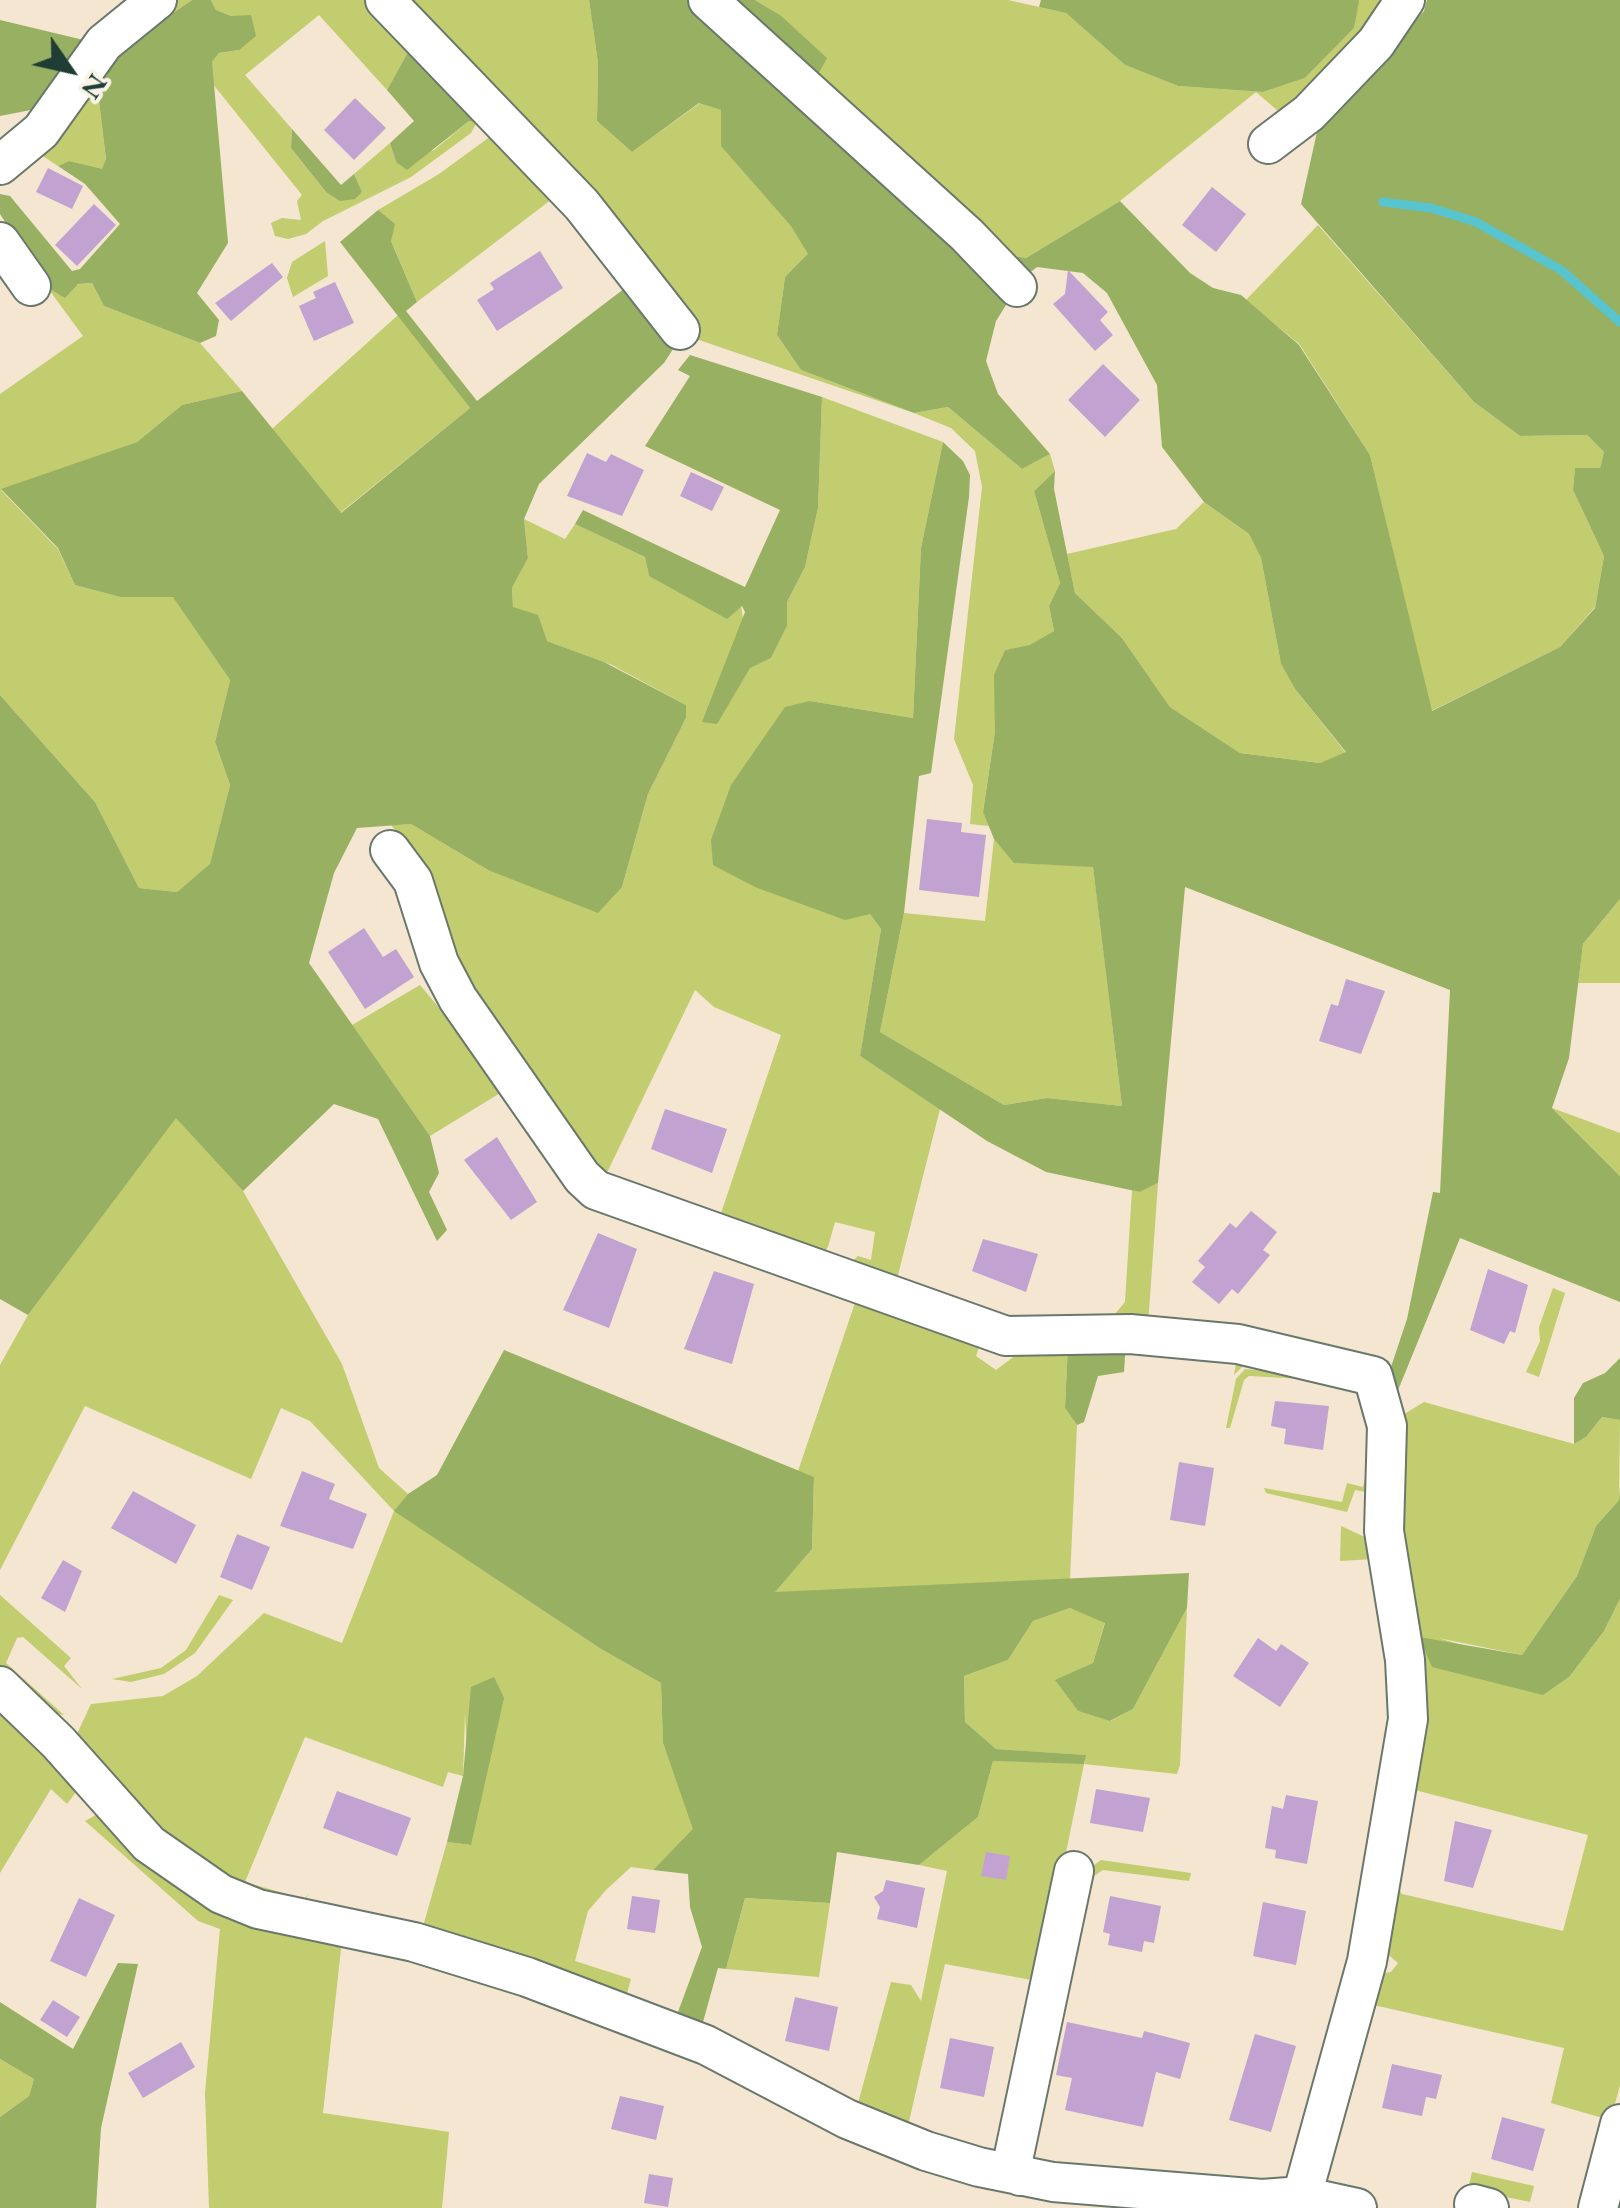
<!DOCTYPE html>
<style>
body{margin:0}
#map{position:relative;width:1620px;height:2208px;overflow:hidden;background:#f4e6d0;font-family:"EB Garamond",serif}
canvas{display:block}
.north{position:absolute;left:20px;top:20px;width:100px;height:100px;-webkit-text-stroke:8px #f7f3e8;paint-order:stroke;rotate:124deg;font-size:28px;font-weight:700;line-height:40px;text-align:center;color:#1f3d34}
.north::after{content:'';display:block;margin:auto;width:35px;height:45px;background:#1f3d34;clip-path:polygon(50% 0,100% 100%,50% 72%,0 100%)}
</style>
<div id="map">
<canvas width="1620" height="2208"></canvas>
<div class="north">N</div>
</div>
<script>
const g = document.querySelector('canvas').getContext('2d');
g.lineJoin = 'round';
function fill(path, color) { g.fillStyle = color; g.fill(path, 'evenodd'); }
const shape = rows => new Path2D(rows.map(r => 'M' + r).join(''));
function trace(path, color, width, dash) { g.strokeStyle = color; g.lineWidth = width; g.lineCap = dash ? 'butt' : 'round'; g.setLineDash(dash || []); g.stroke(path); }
const green = shape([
 [169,0,192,0,123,47,104,74,99,101,106,160,102,170,69,161,58,166,38,153,77,103,87,75,107,49],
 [211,0,370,0,413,43,387,90,319,15,245,75,292,129,291,148,326,192,362,193,354,174,390,143,396,162,434,150,469,121,477,122,471,133,411,177,323,221,306,234,288,239,275,236,271,223,282,218,301,220,297,201,302,195,212,83,212,62,219,53,239,50,231,16,216,10],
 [394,0,589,0,598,63,597,121,632,152,700,103,721,110,809,255,785,277,777,335,801,370,914,413,948,407,1022,469,1050,454,1055,471,1034,491,1060,583,1049,606,1054,631,1030,646,1005,650,995,675,995,731,983,811,989,826,970,824,973,785,954,739,982,487,975,451,951,428,914,413,696,339],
 [725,0,780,15,755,0,1008,0,1066,13,1125,65,1178,86,1263,92,1305,78,1354,28,1358,0,1399,0,1303,104,1278,111,1256,92,1120,201,1026,258,995,253],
 [491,136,556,196,417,302,378,210,439,174],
 [1318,225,1474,402,1520,436,1587,435,1604,452,1600,468,1575,469,1573,490,1604,556,1595,607,1560,647,1431,711,1370,455,1300,345,1246,300],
 [325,241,328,276,293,297,287,278,292,262],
 [92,283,104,306,200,343,242,391,182,405,137,442,1,490,58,549,75,585,120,597,173,596,230,680,215,742,230,785,210,865,177,892,139,888,95,802,0,695,0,394,83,336,47,287],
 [398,315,470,408,340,513,272,429],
 [822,397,943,442,921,548,913,718,810,701,870,914,881,929,860,1056,940,1109,897,1279,849,1264,858,1256,871,1260,875,1232,835,1222,828,1247,819,1260,716,1228,781,1035,714,1007,695,990,602,1183,452,967,425,864,391,825,411,824,488,870,622,887,648,794,686,718,686,705,612,665,547,641,513,607,512,588,528,558,524,519,565,539,575,524,645,557,649,576,741,605,750,667,771,658,787,626,787,602,805,567,818,508],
 [1204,502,1249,534,1261,558,1281,664,1295,689,1346,753,1320,763,1240,753,1170,707,1122,638,1075,593,1067,554,1176,529],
 [994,839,1015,863,1093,866,1122,1106,1047,1098,1004,1105,880,1032,904,913,985,921],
 [1620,899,1620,983,1578,983,1583,944],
 [420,985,441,1010,458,1014,510,1087,430,1136,352,1025],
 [1552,1108,1620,1133,1620,1176],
 [176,1117,243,1191,342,1364,379,1468,408,1494,395,1511,601,1649,661,1683,663,1743,694,1829,653,1870,631,1867,606,1890,588,1911,575,1961,631,1979,626,1997,422,1930,447,1842,471,1845,465,1713,463,1776,448,1772,443,1787,305,1737,245,1882,304,1899,310,1893,297,1910,178,1858,76,1736,91,1704,163,1696,197,1676,264,1613,342,1643,394,1511,310,1421,281,1408,251,1479,85,1406,0,1570,0,1365,28,1315],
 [1158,1183,1148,1325,1109,1321,1125,1302,1132,1190,1140,1192],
 [1553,1288,1565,1293,1539,1377,1526,1372,1540,1341,1539,1327],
 [858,1294,983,1336,976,1356,996,1370,1024,1349,1068,1345,1065,1408,1077,1425,1070,1579,773,1593,812,1549,814,1477,798,1471],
 [1238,1352,1360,1385,1360,1395,1338,1381,1249,1376,1244,1380,1230,1428,1226,1428,1236,1379,1245,1369,1274,1372,1243,1366,1234,1375],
 [1424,1402,1574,1444,1586,1437,1602,1417,1620,1420,1619,1500,1596,1526,1577,1576,1522,1655,1438,1638,1570,1676,1604,1631,1620,1599,1620,2085,1612,2115,1606,2119,1551,2103,1564,2048,1369,2004,1377,1974,1391,1972,1398,1963,1385,1952,1397,1886,1402,1894,1563,1931,1588,1835,1411,1789,1391,1504,1401,1416],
 [1372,1445,1377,1494,1355,1490,1347,1512,1266,1493,1264,1488,1342,1502,1347,1483,1363,1487],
 [1341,1526,1367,1538,1378,1551,1400,1700,1398,1741,1392,1745,1398,1696,1373,1559,1340,1561],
 [0,1595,71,1658,64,1666,82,1689,23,1637,17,1638,6,1663,64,1715,53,1713,0,1676],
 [219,1595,233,1600,195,1653,164,1674,131,1682,112,1679,161,1668,186,1650],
 [1070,1608,1105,1622,1093,1663,1056,1681,1078,1711,1111,1721,1133,1709,1187,1608,1180,1765,1177,1774,1084,1764,1003,2163,986,2160,983,2149,1001,2153,1037,1981,945,1964,908,2126,971,2145,965,2155,847,2110,783,2077,772,2058,857,2107,891,1982,911,1985,921,2001,947,1871,919,1865,978,1817,993,1761,1085,1763,1085,1755,996,1749,965,1722,964,1676,1008,1660,1033,1621],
 [0,1700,77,1777,76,1792,67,1804,51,1789,0,1873],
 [105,1810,342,1940,323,2113,449,2132,442,2208,209,2208,205,2093,220,1929,198,1921,85,1821],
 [1101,1860,1191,1873,1189,1881,1103,1870,1091,1878,1083,1873],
 [745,1898,830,1903,819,1977,726,1969],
 [0,2059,34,2079,29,2096,0,2117],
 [1472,2172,1534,2186,1530,2202,1468,2189]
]);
const forest = shape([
 [192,0,211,0,216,10,231,16,251,15,256,36,239,50,219,53,212,62,228,243,197,293,219,320,216,336,200,343,104,306,92,283,78,284,65,298,47,287,0,214,0,194,10,196,72,271,80,269,120,224,85,184,58,166,69,161,102,169,106,159,99,101,104,74,123,47],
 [589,0,696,0,1002,254,1026,258,1120,201,1190,273,1213,288,1241,295,1299,345,1370,455,1432,711,1560,647,1595,608,1604,556,1573,490,1575,468,1600,468,1604,452,1587,435,1520,436,1474,402,1301,204,1317,132,1424,11,1427,0,1620,0,1620,899,1583,944,1569,1058,1552,1108,1620,1176,1620,1302,1460,1238,1392,1405,1391,1367,1407,1319,1433,1192,1440,1193,1450,990,1185,887,1158,1183,1140,1192,1046,1172,987,1141,860,1056,881,929,870,914,845,920,755,887,713,865,711,840,731,785,785,707,810,701,913,718,921,548,943,442,963,461,970,475,969,497,931,773,919,776,904,913,880,1032,1004,1105,1047,1098,1122,1106,1093,867,1014,863,994,839,983,812,995,731,994,675,1005,650,1030,645,1054,631,1049,606,1060,583,1034,491,1055,471,1054,489,1075,593,1122,638,1170,707,1240,753,1320,763,1346,752,1295,689,1281,664,1261,558,1249,534,1204,502,1162,447,1157,385,1107,293,1083,273,1037,267,1023,278,996,321,986,361,998,394,1050,454,1022,469,948,407,914,413,801,370,777,335,785,277,808,254,791,226,721,146,721,110,699,103,632,152,597,121,598,63],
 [725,0,755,0,780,15,827,58,815,80],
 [1041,0,1358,0,1359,1,1354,28,1305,78,1263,92,1178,86,1125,65,1066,13,1039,7],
 [0,20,92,42,46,107,0,116],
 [413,43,477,122,469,121,407,170,396,162,390,143,414,121,387,90],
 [292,129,341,185,354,174,362,192,355,199,340,201,326,192,291,148],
 [378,210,395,224,391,241,417,302,406,311,477,401,629,285,675,346,664,363,539,484,524,519,528,558,512,588,513,607,538,615,547,641,604,662,686,705,686,718,648,794,622,887,598,913,488,870,411,824,357,828,334,873,309,963,430,1136,439,1173,429,1192,447,1230,437,1241,378,1119,334,1104,243,1191,176,1118,28,1315,0,1299,0,695,95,802,139,888,177,892,210,864,230,785,215,742,230,680,173,597,120,597,75,585,58,548,1,489,137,442,182,405,242,391,341,513,470,408,340,242],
 [690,355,822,397,818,508,805,567,787,602,787,626,771,658,750,668,717,724,702,722,745,612,742,606,727,619,649,576,645,557,575,524,583,510,745,587,780,510,645,446,690,376,678,370],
 [1126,1342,1124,1372,1098,1376,1084,1422,1077,1425,1065,1408,1068,1345],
 [504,1350,814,1477,812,1549,775,1592,1189,1573,1187,1608,1133,1709,1110,1721,1078,1711,1055,1680,1093,1663,1105,1623,1070,1608,1033,1621,1008,1660,964,1676,965,1722,996,1749,1086,1755,1084,1764,993,1761,978,1817,919,1865,837,1852,830,1903,745,1898,726,1969,718,1968,703,2022,678,2012,702,1947,690,1907,688,1874,653,1870,693,1829,663,1743,661,1683,601,1649,394,1511,408,1494,437,1475],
 [1620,1358,1620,1420,1602,1417,1586,1437,1574,1444,1574,1398,1583,1383,1605,1373],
 [1620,1487,1620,1599,1604,1631,1570,1676,1543,1695,1432,1667,1419,1637,1522,1655,1577,1576,1596,1526,1619,1500],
 [494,1677,504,1698,471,1845,447,1842,463,1776,471,1687],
 [118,1963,138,1964,101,2128,96,2208,0,2208,0,2117,29,2096,34,2079,0,2059,0,2002,73,2049]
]);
const stream = shape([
 [1383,202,1431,208,1476,222,1561,270,1620,322]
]);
const building = shape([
 [355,98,386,128,354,160,324,130],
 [48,168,83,186,72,209,36,192],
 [1212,187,1246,214,1216,252,1182,225],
 [94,204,116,225,77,266,55,245],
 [540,251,563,288,497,331,477,300,494,289,490,283],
 [272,263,283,277,231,321,215,303],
 [1068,270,1108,312,1100,320,1113,335,1095,351,1053,304,1065,294],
 [335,282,354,323,314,341,299,306,316,298,313,292],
 [1103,364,1140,400,1105,437,1068,400],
 [587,453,606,462,611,454,644,470,622,516,567,496],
 [691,472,724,487,712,511,680,496],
 [927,819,962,823,961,832,986,835,979,897,919,890],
 [364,928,383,957,396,949,414,977,365,1009,328,952],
 [1346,979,1385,991,1361,1054,1319,1041,1331,1004,1338,1006],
 [665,1109,727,1129,712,1173,651,1149],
 [497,1137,537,1202,511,1220,464,1160],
 [1251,1211,1277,1232,1263,1250,1270,1255,1238,1294,1232,1289,1219,1304,1192,1282,1205,1267,1198,1261,1230,1223,1236,1228],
 [598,1233,637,1249,609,1328,563,1310],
 [983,1239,1038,1254,1026,1292,972,1271],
 [1488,1269,1528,1285,1515,1333,1510,1331,1504,1344,1470,1330],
 [714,1271,754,1284,732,1364,684,1349],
 [1275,1401,1329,1406,1323,1450,1284,1444,1286,1429,1271,1426],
 [1179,1462,1214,1468,1205,1526,1170,1520],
 [302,1471,335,1484,329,1499,367,1514,353,1549,280,1526],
 [133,1491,196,1525,176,1564,111,1528],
 [237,1534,270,1547,252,1590,220,1577],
 [63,1560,82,1571,65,1612,41,1598],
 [1258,1638,1276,1651,1281,1644,1309,1663,1280,1707,1233,1676],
 [1096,1789,1150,1798,1143,1832,1090,1823],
 [337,1791,411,1818,397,1856,323,1828],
 [1286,1795,1318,1801,1307,1864,1275,1858,1276,1850,1265,1848,1272,1806,1283,1809],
 [1455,1821,1492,1830,1473,1888,1444,1881],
 [986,1852,1010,1856,1006,1880,981,1876],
 [886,1880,925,1888,917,1928,877,1919,880,1907,874,1897,883,1891],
 [632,1896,660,1900,655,1933,627,1929],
 [1110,1896,1161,1906,1154,1943,1144,1941,1142,1952,1108,1945,1110,1934,1103,1932],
 [79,1898,115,1915,86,1977,50,1961],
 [1263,1902,1306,1911,1296,1965,1253,1956],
 [795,1997,838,2007,829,2051,785,2041],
 [53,2000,80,2017,67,2037,40,2020],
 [1067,2022,1142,2038,1144,2031,1190,2043,1180,2079,1156,2072,1143,2127,1065,2110,1072,2078,1056,2075],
 [1255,2034,1296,2046,1271,2132,1229,2120],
 [950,2038,994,2047,984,2097,940,2088],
 [181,2042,195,2067,143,2098,128,2073],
 [1392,2064,1442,2075,1436,2099,1426,2097,1422,2116,1382,2108],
 [620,2096,664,2106,656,2140,611,2129],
 [1502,2117,1545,2129,1533,2171,1491,2159],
 [649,2174,673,2178,668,2207,644,2203]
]);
const minor = shape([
 [385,0,582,205,680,330],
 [708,0,967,235,1017,287],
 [1268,144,1309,113,1376,43,1405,0],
 [0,165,41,131,104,43,157,0],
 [0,242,31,286],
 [390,850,413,881,439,963,458,999,582,1177,596,1190,1006,1336,1130,1334,1238,1344,1373,1376,1387,1426,1384,1531,1405,1660,1408,1719,1367,1961,1302,2196],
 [0,1686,58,1742,149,1844,221,1894,258,1909,414,1942,527,1977,706,2045,847,2119,926,2151,979,2167,1053,2182,1262,2199,1302,2196,1357,2208],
 [1020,2176,1013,2160,1074,1871],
 [1474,2204,1489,2208],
 [1598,2208,1620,2124]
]);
fill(green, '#c1cd6e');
fill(forest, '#98b061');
trace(stream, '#57c4ce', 9);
fill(building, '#c2a2d1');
trace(minor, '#6a786b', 42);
trace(minor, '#fff', 38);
</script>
